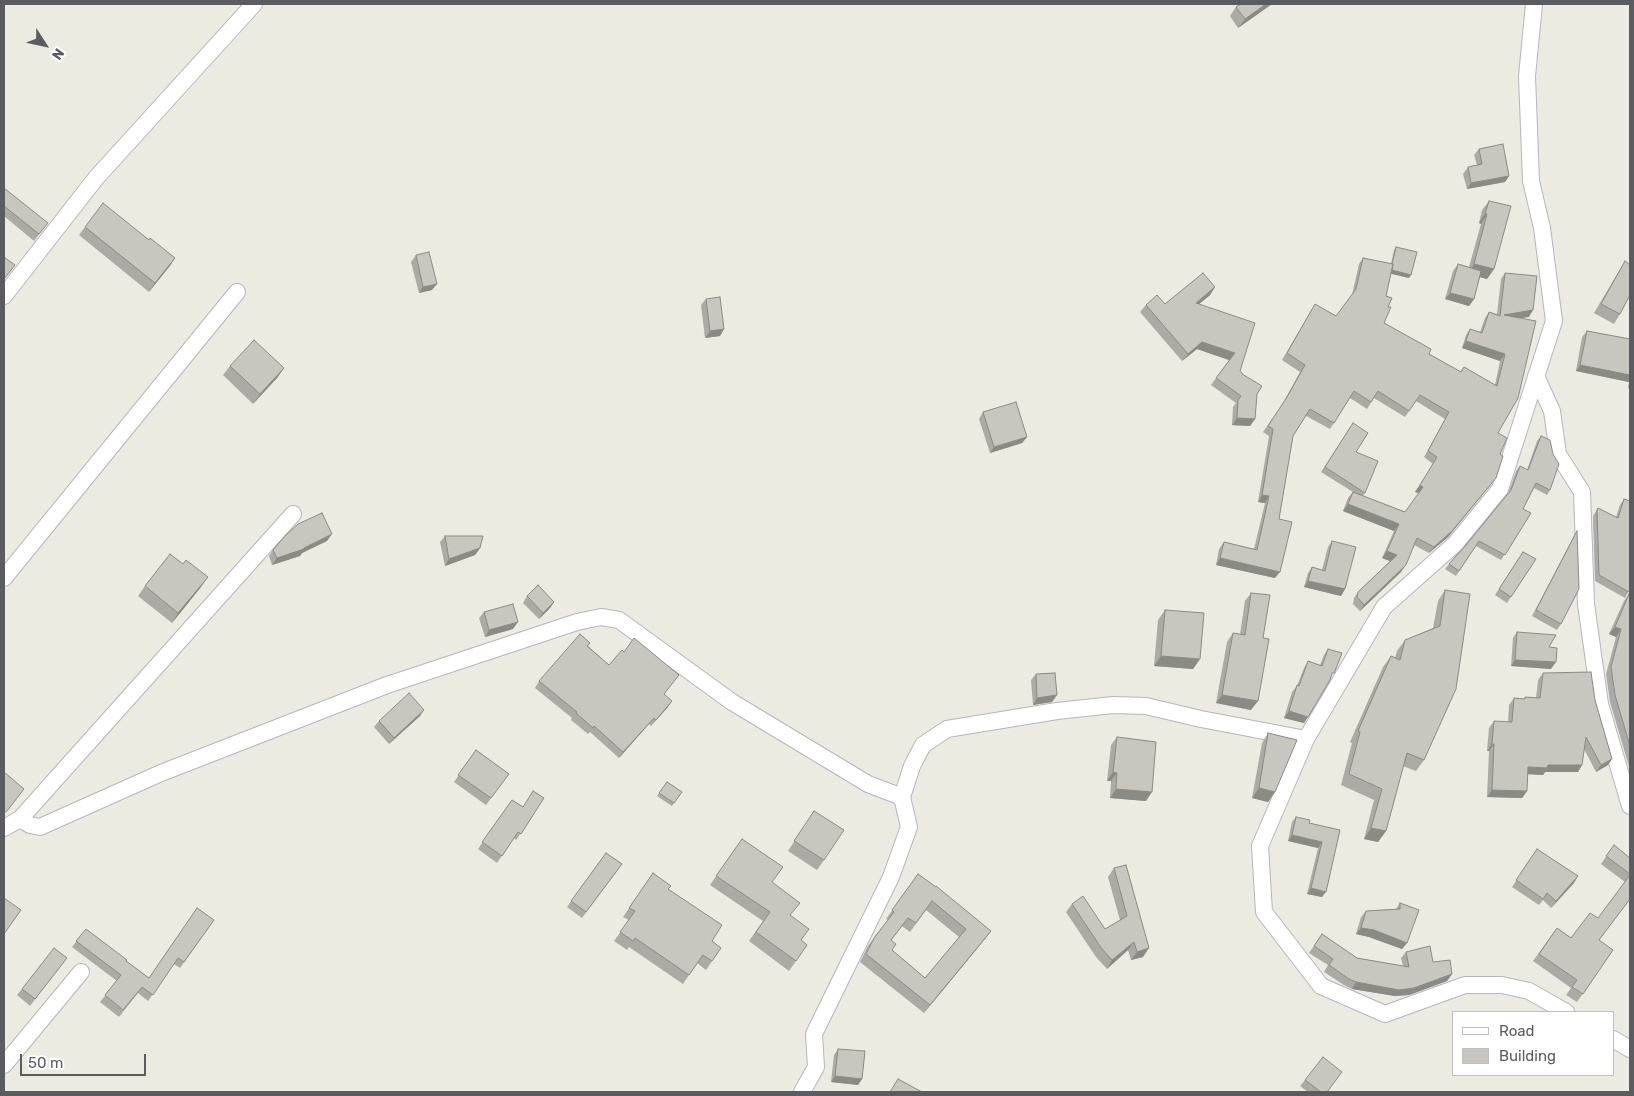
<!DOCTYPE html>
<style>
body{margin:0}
#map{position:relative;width:1634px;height:1096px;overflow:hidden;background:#ebebe2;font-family:Rubik,sans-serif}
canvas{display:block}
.frame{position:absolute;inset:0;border:5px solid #5a5c61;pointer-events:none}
.legend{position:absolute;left:1452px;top:1011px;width:162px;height:65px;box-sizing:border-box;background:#fff;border:1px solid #bdbec0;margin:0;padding:6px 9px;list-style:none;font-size:15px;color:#5a5c61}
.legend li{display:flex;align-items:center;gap:10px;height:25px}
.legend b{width:25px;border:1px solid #bdbec0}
.north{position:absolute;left:20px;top:20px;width:50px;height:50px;-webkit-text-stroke:4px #fff;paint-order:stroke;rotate:125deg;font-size:14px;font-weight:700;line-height:20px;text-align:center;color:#5a5c61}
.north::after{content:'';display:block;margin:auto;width:18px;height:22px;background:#5a5c61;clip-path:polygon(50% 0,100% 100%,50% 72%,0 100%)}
.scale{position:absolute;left:20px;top:1054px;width:126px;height:22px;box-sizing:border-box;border:2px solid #5a5c61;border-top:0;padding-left:6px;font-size:15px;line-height:18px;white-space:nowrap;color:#5a5c61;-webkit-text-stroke:4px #fff;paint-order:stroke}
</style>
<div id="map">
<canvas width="1634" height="1096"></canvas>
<div class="frame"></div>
<ul class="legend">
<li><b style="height:6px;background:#fff"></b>Road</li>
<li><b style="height:14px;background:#c7c6bf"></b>Building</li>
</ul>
<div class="north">N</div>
<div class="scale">50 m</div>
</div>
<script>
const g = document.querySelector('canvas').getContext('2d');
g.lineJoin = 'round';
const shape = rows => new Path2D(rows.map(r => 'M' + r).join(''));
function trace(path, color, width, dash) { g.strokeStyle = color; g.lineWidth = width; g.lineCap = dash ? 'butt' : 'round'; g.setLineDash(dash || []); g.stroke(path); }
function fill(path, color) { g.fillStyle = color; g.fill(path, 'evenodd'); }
const minor = shape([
 [4,296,96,178,254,4],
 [1536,376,1552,411,1558,454,1582,492,1586,604,1600,704,1630,806],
 [4,578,237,292],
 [1306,739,1260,846,1264,912,1321,986,1385,1014,1465,985,1502,985,1529,991,1566,1012],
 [902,797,912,766,923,745,947,729,1057,711,1113,705,1146,706,1201,719,1306,739,1384,607,1455,544,1500,489,1554,321,1542,228,1531,181,1527,76,1534,4],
 [20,819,30,825,40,827,161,773,387,685,577,622,601,617,619,620,732,702,868,784,902,797],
 [4,828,20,819,293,514],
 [1613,1039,1630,1049],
 [4,1065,81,972],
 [802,1092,816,1067,814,1034,891,877,909,827,902,797]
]);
const wall = shape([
 [1238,4,1272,4,1238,28,1230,16,1236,7,1239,5],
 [1479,149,1509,176,1505,182,1467,189,1463,174,1468,167,1477,165,1474,155],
 [4,188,43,229,34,241,4,216],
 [1489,201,1494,269,1487,279,1480,277,1474,299,1469,306,1445,299,1453,271,1458,264,1469,267,1481,224,1479,223,1482,210],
 [85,227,149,240,175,258,149,292,79,235],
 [1396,247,1409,278,1391,274,1386,296,1388,307,1384,323,1429,354,1460,372,1464,367,1495,385,1500,361,1462,348,1466,335,1470,329,1480,332,1485,318,1489,312,1497,314,1501,279,1505,273,1529,317,1520,318,1498,433,1500,454,1496,478,1448,537,1429,553,1414,545,1401,572,1360,611,1353,604,1354,598,1358,592,1390,561,1382,558,1394,531,1343,511,1348,498,1353,492,1321,472,1353,423,1356,452,1365,493,1363,496,1405,512,1419,493,1415,492,1433,464,1424,457,1445,419,1416,401,1405,417,1374,398,1367,409,1350,398,1330,429,1306,416,1293,436,1279,519,1275,578,1216,565,1219,549,1224,542,1254,549,1265,503,1258,502,1269,436,1263,432,1283,403,1300,372,1282,360,1315,304,1336,316,1352,295,1359,264,1363,258,1391,264,1394,250],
 [416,255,432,290,419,293,411,262],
 [1625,261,1620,314,1614,324,1594,313,1619,271],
 [1215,287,1210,295,1199,304,1242,374,1257,394,1255,419,1250,426,1232,425,1233,407,1236,403,1211,385,1229,360,1197,349,1182,361,1140,312,1146,305,1165,304],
 [706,299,724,329,720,336,705,338,701,305],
 [1587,331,1630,339,1630,389,1628,388,1629,382,1576,371,1582,337],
 [230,366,284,368,277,378,253,404,223,375],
 [983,412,1027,437,1022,443,990,453,979,419],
 [1541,436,1550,490,1547,495,1534,488,1523,509,1531,513,1501,560,1476,546,1456,576,1445,569,1449,564,1466,545,1508,494,1516,471,1520,466,1527,470,1537,441],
 [1624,499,1630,501,1630,500,1630,589,1625,598,1595,581,1593,516,1598,508,1616,517,1620,505],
 [1577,531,1561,624,1557,630,1532,616,1574,536],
 [445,536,480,548,475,555,445,566,440,542],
 [327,541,302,553,300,556,272,565,269,556,273,550],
 [1332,541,1345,589,1341,596,1304,587,1308,573,1312,567,1322,570,1328,547],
 [1523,552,1536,559,1507,603,1495,595],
 [145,586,201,587,172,623,138,596],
 [1445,590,1424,760,1416,771,1403,766,1386,831,1378,842,1364,839,1374,800,1341,785,1352,743,1350,742,1383,667,1391,656,1395,658,1397,651,1405,640,1433,628,1438,601],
 [1251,593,1251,710,1216,703,1227,642,1233,633,1240,634,1245,601],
 [1629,594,1630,594,1630,770,1610,702,1606,674,1616,637,1609,634,1624,601],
 [527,596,554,602,550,608,539,619,523,603],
 [1165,610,1200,659,1193,669,1154,666,1158,620],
 [484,612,513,629,485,637,479,618],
 [1517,632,1551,669,1511,666,1513,638],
 [590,643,588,646,609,665,624,652,679,675,664,694,668,707,651,726,649,724,619,758,590,732,588,734,571,720,572,718,535,688,539,681],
 [1328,649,1330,678,1304,723,1284,718,1292,692,1297,686,1304,668,1308,661,1320,665,1324,655],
 [1543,673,1595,700,1612,759,1608,765,1596,772,1584,749,1582,765,1578,772,1545,772,1543,775,1527,774,1527,791,1522,798,1487,797,1489,751,1487,751,1489,728,1494,721,1508,722,1509,705,1514,698,1524,699,1525,697,1536,698,1538,680],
 [1036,674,1057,695,1052,702,1033,705,1031,680],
 [420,716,389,744,374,727,379,721],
 [1268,733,1275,792,1268,802,1252,798,1262,743],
 [1117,737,1146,801,1110,798,1111,781,1107,781,1111,745],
 [476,750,509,774,486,805,454,782],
 [667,782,682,792,672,806,657,796],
 [544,798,516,840,514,838,497,863,478,849,512,800,523,807],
 [814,811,824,860,817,870,788,851],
 [1296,817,1309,823,1340,830,1322,897,1307,894,1318,848,1288,841,1292,822],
 [742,839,772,882,791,915,801,941,807,945,789,971,749,941,763,921,710,885],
 [1614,845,1630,858,1630,899,1599,940,1613,950,1577,1002,1566,995,1571,988,1533,961,1557,928,1571,938,1598,918,1625,882,1601,864],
 [1537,849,1574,883,1551,908,1543,900,1539,905,1512,887],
 [606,853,622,864,582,918,567,907],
 [1114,868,1143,957,1131,960,1128,950,1107,969,1096,957,1066,912,1072,904,1105,929,1120,920,1108,877],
 [653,873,668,889,712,941,721,948,706,970,697,963,683,984,629,947,627,950,614,941,629,920,623,917],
 [918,874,991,931,985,939,924,1013,860,962,868,946,888,920,886,919],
 [926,910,959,937,925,978,892,950,891,941,902,926,910,932],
 [1400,903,1407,943,1402,949,1369,937,1356,934,1361,917,1366,911,1396,909],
 [214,920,180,968,174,964,148,1001,138,993,119,1017,100,1002,117,981,72,947,86,929,126,961,149,978],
 [1322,934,1357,958,1403,966,1401,958,1406,952,1433,962,1452,974,1447,981,1409,995,1395,996,1352,989,1344,985,1324,972,1328,965,1309,953],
 [62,964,30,1006,17,995,22,989],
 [838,1049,862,1079,858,1085,831,1082,834,1055],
 [1342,1072,1327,1092,1308,1092,1300,1086,1305,1080]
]);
const shadedWall = shape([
 [1266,4,1272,4,1238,28,1245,19],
 [1509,176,1505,182,1467,189,1471,183],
 [1485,214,1487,214,1481,224,1479,223],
 [175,258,170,266,149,292,155,283],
 [1474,264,1494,269,1487,279,1468,274],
 [1391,270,1411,275,1409,278,1389,273],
 [437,284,432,290,419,293,423,287],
 [1215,287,1210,295,1191,311,1196,303],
 [1450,293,1474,299,1469,306,1445,299],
 [1533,310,1529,317,1499,321,1504,315],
 [724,329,720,336,705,338,710,331],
 [1466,341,1505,354,1500,361,1462,348],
 [1202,342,1235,353,1229,360,1197,349,1182,361,1188,354],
 [1580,365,1630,375,1630,380,1629,382,1576,371],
 [284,368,277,378,253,404,260,394],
 [1237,418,1255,419,1250,426,1232,425],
 [1027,437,1022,443,990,453,994,447],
 [1496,478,1448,537,1429,553,1434,547],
 [1420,485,1423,487,1419,493,1415,492],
 [1262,495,1269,496,1265,503,1258,502],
 [1348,504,1399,524,1394,531,1343,511],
 [332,534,327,541,302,553,300,556,272,565,277,558,304,548],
 [480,548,475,555,445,566,449,559],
 [1387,551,1397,555,1392,562,1382,558],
 [1220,558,1280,572,1275,578,1216,565],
 [1406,565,1401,572,1360,611,1364,605],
 [208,577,201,587,172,623,178,613],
 [1308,581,1345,589,1341,596,1304,587],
 [554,602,550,608,539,619,543,613],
 [518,622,513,629,485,637,489,630],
 [1615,627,1621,629,1616,637,1609,634],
 [1161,656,1200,659,1193,669,1154,666],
 [1515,660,1556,662,1551,669,1511,666],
 [1057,695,1052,702,1033,705,1037,698],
 [1222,695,1258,701,1251,710,1216,703],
 [672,701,668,707,651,726,656,720],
 [424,710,420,716,389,744,394,738],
 [1289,711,1308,717,1304,723,1284,718],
 [654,718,649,724,619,758,623,752],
 [1492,744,1494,744,1489,751,1487,751],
 [1612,759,1608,765,1596,772,1601,765],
 [1548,765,1582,765,1578,772,1545,772,1543,775,1523,774,1528,767],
 [1113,772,1117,773,1111,781,1107,781],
 [1259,788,1275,792,1268,802,1252,798],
 [1116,789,1152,792,1146,801,1110,798],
 [1492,790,1527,791,1522,798,1487,797],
 [1371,828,1386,831,1378,842,1364,839],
 [1292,835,1322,842,1318,848,1288,841],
 [1578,876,1574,883,1551,908,1556,901],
 [1311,888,1326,892,1322,897,1307,894],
 [1361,928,1374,930,1407,943,1402,949,1369,937,1356,934],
 [991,931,985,939,924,1013,930,1005],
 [1134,942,1128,950,1107,969,1112,960],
 [1149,948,1143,957,1131,960,1137,952],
 [1452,974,1447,981,1409,995,1395,996,1352,989,1356,982],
 [835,1076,862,1079,858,1085,831,1082]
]);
const building = shape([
 [1241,4,1266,4,1245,19,1236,7,1241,4],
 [1503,144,1509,176,1471,183,1468,167,1482,164,1479,149,1503,144],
 [4,188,48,223,39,234,4,206,4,188],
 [1489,201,1511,206,1494,269,1474,264,1487,214,1485,214,1489,201],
 [103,203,149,240,150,238,175,258,155,283,85,227,103,203],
 [1396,247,1417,252,1411,275,1392,270,1393,264,1392,264,1396,247],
 [429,252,437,284,423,287,416,255,429,252],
 [4,257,15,265,4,279,4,257],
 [1363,258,1393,264,1386,296,1392,298,1388,307,1391,307,1384,323,1431,349,1429,354,1461,372,1464,367,1497,386,1505,354,1466,341,1470,329,1482,333,1489,312,1500,316,1505,273,1537,276,1533,310,1504,315,1536,321,1518,398,1498,433,1507,438,1500,454,1503,456,1496,478,1452,531,1434,547,1417,538,1406,565,1364,605,1357,597,1358,592,1397,555,1387,551,1399,524,1348,504,1353,492,1405,512,1423,487,1420,485,1437,457,1428,451,1449,412,1420,395,1409,411,1378,391,1371,402,1354,391,1334,423,1310,409,1293,436,1279,519,1292,522,1280,572,1220,558,1224,542,1257,550,1269,496,1262,495,1273,429,1268,426,1287,397,1305,365,1287,353,1315,304,1336,316,1356,289,1363,258],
 [1625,261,1630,265,1630,295,1620,314,1601,304,1625,261],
 [1458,264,1481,271,1474,299,1450,293,1458,264],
 [1203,273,1215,287,1196,303,1255,323,1240,371,1242,373,1242,374,1262,386,1257,394,1255,419,1237,418,1238,400,1241,396,1216,378,1235,353,1202,342,1188,354,1146,305,1157,295,1165,304,1203,273],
 [720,297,724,329,710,331,706,299,720,297],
 [1587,331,1630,339,1630,375,1580,365,1587,331],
 [254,340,284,368,260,394,230,366,254,340],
 [1016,402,1027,437,994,447,983,412,1016,402],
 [1353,423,1368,433,1356,452,1378,461,1365,493,1325,467,1353,423],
 [1541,436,1550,440,1553,454,1559,464,1550,490,1536,483,1523,509,1531,513,1505,555,1479,541,1459,571,1449,564,1466,545,1511,490,1520,466,1528,470,1541,436],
 [1624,499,1630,501,1630,589,1629,592,1599,575,1597,510,1598,508,1618,518,1624,499],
 [322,513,332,534,304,548,304,549,277,558,273,550,286,535,298,524,322,513],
 [1577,531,1579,589,1561,624,1536,610,1577,531],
 [445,536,483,536,480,548,449,559,445,536],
 [1332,541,1356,547,1345,589,1308,581,1312,567,1325,571,1332,541],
 [1523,552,1536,559,1511,597,1499,589,1523,552],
 [170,554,183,564,186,560,208,577,178,613,145,586,170,554],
 [538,585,554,602,543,613,527,596,538,585],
 [1445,590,1470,594,1456,689,1424,760,1407,753,1386,831,1371,828,1382,789,1349,774,1360,732,1358,731,1391,656,1400,660,1405,640,1440,626,1445,590],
 [1251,593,1270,595,1263,638,1269,639,1258,701,1222,695,1233,633,1245,635,1251,593],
 [1629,594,1630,594,1630,746,1615,695,1611,667,1621,629,1615,627,1629,594],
 [513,604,518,622,489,630,484,612,513,604],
 [1165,610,1204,613,1200,659,1161,656,1165,610],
 [1517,632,1556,635,1549,647,1557,648,1556,662,1515,660,1517,632],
 [580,634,590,643,587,646,609,665,622,650,624,652,634,638,679,675,664,694,672,701,656,720,654,718,623,752,594,726,593,728,576,713,577,712,539,681,580,634],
 [1328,649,1342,653,1335,671,1334,673,1332,673,1330,680,1308,717,1289,711,1297,685,1299,686,1308,661,1322,666,1328,649],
 [1591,672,1595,700,1612,759,1601,765,1586,737,1582,765,1548,765,1547,768,1528,767,1527,791,1492,790,1494,744,1492,744,1494,721,1512,722,1514,698,1525,699,1525,697,1540,698,1543,673,1591,672],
 [1055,673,1057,695,1037,698,1036,674,1055,673],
 [409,693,424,710,394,738,379,721,409,693],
 [1268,733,1297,740,1275,792,1259,788,1268,733],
 [1117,737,1156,742,1152,792,1116,789,1117,773,1113,772,1117,737],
 [476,750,509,774,491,798,458,775,476,750],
 [4,772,24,789,7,811,4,813,4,772],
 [667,782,682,792,674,803,659,793,667,782],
 [533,791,544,798,521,834,518,832,502,856,482,842,512,800,523,807,533,791],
 [814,811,844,830,824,860,794,841,814,811],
 [1296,817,1310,820,1309,823,1340,830,1326,892,1311,888,1322,842,1292,835,1296,817],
 [742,839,783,867,772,882,800,903,790,915,809,929,801,940,807,945,796,961,756,932,770,912,716,876,742,839],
 [1614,845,1630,858,1630,874,1606,856,1614,845],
 [1537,849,1578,876,1556,901,1547,893,1543,899,1516,880,1537,849],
 [606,853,622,864,586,912,571,901,606,853],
 [1126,865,1149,948,1137,952,1134,942,1112,960,1102,949,1072,904,1083,896,1105,929,1127,916,1114,868,1126,865],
 [653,873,671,886,668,889,722,925,712,941,721,948,712,961,703,955,689,975,635,938,633,941,620,932,635,911,629,908,653,873],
 [918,874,936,887,936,886,991,931,930,1005,866,954,874,938,894,912,892,910,918,874],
 [932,901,966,929,925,978,892,950,896,944,891,940,908,918,916,923,932,901],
 [1630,875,1630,899,1599,940,1613,950,1583,994,1572,987,1577,980,1539,954,1557,928,1571,938,1590,913,1598,918,1630,875],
 [4,898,21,910,4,934,4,898],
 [1400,903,1419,910,1407,943,1374,930,1361,928,1366,911,1400,909,1400,903],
 [197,908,214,920,184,962,178,958,153,995,142,987,123,1010,105,995,121,975,76,941,86,929,127,960,126,961,149,978,197,908],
 [1322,934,1357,958,1409,967,1406,952,1430,946,1433,962,1450,960,1452,974,1414,988,1399,990,1356,982,1349,979,1329,965,1333,959,1314,946,1322,934],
 [54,948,67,958,35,999,22,989,54,948],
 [838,1049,865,1051,862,1079,835,1076,838,1049],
 [1323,1057,1342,1072,1327,1092,1321,1092,1305,1080,1323,1057],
 [898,1079,922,1092,890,1092,898,1079]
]);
trace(minor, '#b4b6bb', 18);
trace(minor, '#fff', 16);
fill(wall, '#abaaa4');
fill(shadedWall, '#8b8b86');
fill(building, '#c7c6bf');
trace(building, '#8b8b86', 1);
</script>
